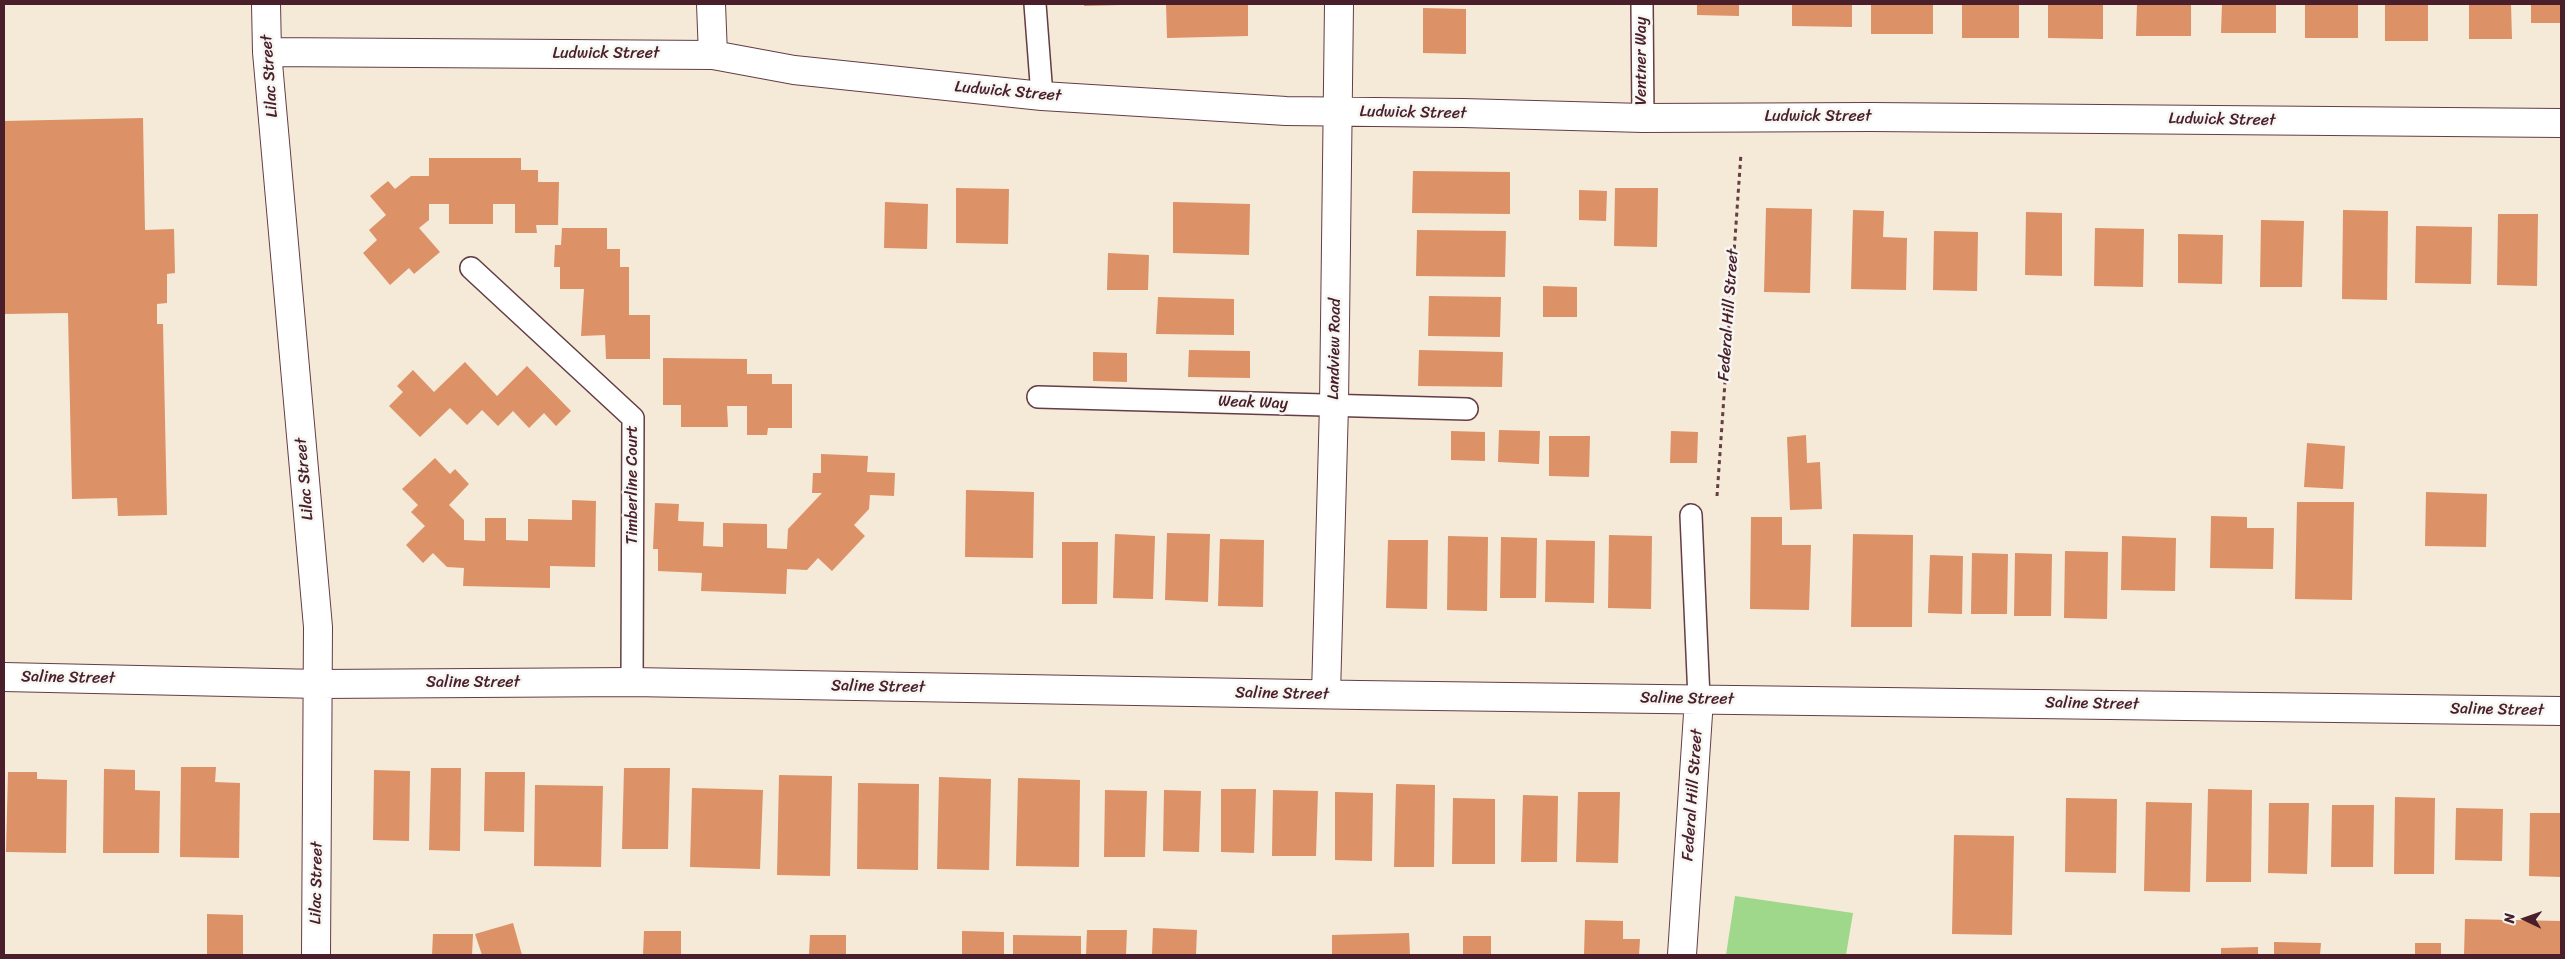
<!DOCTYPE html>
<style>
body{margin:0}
#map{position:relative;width:2565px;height:959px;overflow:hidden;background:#f5e9d8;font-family:Sriracha,sans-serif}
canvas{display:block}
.frame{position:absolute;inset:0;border:5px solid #4a1f2b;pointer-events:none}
.north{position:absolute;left:2500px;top:894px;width:50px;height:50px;-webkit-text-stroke:4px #f6f6f2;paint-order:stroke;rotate:273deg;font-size:14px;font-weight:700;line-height:20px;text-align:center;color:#4a1f2b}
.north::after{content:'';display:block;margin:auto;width:18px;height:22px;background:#4a1f2b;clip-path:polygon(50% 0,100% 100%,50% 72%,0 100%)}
</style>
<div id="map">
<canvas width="2565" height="959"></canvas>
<div class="frame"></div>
<div class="north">N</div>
</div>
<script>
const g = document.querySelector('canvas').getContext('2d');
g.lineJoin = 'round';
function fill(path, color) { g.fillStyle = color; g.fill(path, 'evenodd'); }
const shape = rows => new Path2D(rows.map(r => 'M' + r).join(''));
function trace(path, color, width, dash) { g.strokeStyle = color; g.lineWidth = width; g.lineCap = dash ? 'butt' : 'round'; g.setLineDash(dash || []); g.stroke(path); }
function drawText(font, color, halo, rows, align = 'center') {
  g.font = font + ' Sriracha,sans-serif'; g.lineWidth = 5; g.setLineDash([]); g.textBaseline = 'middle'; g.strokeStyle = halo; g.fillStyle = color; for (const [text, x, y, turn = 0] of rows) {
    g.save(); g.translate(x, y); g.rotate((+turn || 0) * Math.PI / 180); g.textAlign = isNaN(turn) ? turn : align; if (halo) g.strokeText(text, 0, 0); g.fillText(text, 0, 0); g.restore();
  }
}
const green = shape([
 [1735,896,1853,913,1846,955,1726,955]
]);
const building = shape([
 [1084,4,1121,4,1121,5,1084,6],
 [1166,4,1248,4,1248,36,1167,38],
 [1697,4,1739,4,1739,16,1697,15],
 [1792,4,1852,4,1852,27,1792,26],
 [1871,4,1933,4,1933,34,1871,34],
 [1962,4,2019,4,2019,38,1962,38],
 [2048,4,2103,4,2103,39,2048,38],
 [2137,4,2191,4,2191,36,2136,36],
 [2222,4,2276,4,2276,33,2221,33],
 [2305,4,2358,4,2358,38,2305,38],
 [2385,4,2428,4,2428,41,2385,41],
 [2469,4,2511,4,2512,39,2469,39],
 [2531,4,2561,4,2561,23,2531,23],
 [1423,8,1466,9,1466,54,1423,53],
 [143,118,145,230,174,229,175,273,167,274,167,303,157,304,157,324,163,324,167,515,118,516,117,498,72,499,68,313,4,314,4,121],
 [429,158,521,158,521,170,538,170,538,182,559,182,558,225,536,225,537,233,515,233,515,204,493,204,493,224,449,224,449,204,429,204,429,220,419,228,440,252,414,274,409,268,390,285,363,253,377,240,369,230,386,215,370,196,388,181,395,189,411,176,429,176],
 [1413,171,1510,172,1510,214,1412,213],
 [956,188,1009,189,1008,244,956,243],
 [1615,188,1658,188,1657,247,1614,246],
 [1579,190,1607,191,1606,221,1579,220],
 [885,202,928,204,927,249,884,248],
 [1173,202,1250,204,1249,255,1173,253],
 [1766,208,1812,209,1810,293,1764,292],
 [1853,210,1884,211,1883,237,1907,238,1906,290,1851,289],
 [2343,210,2388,211,2387,300,2342,299],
 [2026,212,2062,213,2062,276,2025,275],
 [2498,214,2538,214,2537,286,2497,285],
 [2261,220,2304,221,2302,287,2260,287],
 [2416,226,2472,227,2471,284,2415,283],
 [562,228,607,228,607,249,620,249,620,267,629,267,629,315,650,315,650,359,606,359,605,335,581,336,584,289,560,289,560,267,554,267,555,245,561,245],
 [2095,228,2144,229,2143,287,2094,286],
 [1417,230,1506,231,1505,277,1416,276],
 [1934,231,1978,232,1977,291,1933,290],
 [2178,234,2223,235,2222,284,2178,283],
 [1108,253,1149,255,1148,290,1107,290],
 [1543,286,1577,287,1577,317,1543,317],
 [1429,296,1501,297,1500,337,1428,336],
 [1158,297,1234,299,1234,335,1156,334],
 [1189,350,1250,351,1250,378,1188,377],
 [1419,350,1503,352,1502,387,1418,386],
 [1093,352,1127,353,1127,382,1093,381],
 [663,358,747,359,747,374,772,374,772,384,792,384,792,428,768,428,767,435,747,435,747,406,727,406,728,427,681,427,681,405,663,405],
 [465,362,497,396,527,366,571,411,556,426,544,413,529,428,513,411,498,426,482,410,467,425,450,408,420,437,389,406,403,392,397,386,413,370,434,392],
 [1499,430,1540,431,1539,464,1498,462],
 [1451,431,1485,432,1485,461,1451,460],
 [1671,431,1698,432,1697,463,1670,463],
 [1806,435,1807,463,1820,462,1822,509,1790,510,1787,437],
 [1549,436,1590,436,1589,477,1549,476],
 [2307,443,2345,446,2343,489,2304,487],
 [821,454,868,456,867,472,895,473,894,496,870,495,869,509,854,525,865,536,832,571,818,558,807,570,787,569,786,594,701,591,702,573,658,571,658,549,653,549,655,503,679,504,678,521,704,522,703,546,723,547,723,523,767,524,767,548,787,549,788,529,822,493,812,493,813,473,821,473],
 [435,458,450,474,455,469,469,484,449,505,464,520,464,540,485,541,485,518,506,518,506,540,528,541,528,519,572,520,572,500,596,501,595,567,550,566,550,588,463,586,464,568,447,567,433,553,423,563,406,545,425,526,411,512,418,505,402,489],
 [966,490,1034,492,1033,558,965,557],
 [2426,492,2487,494,2486,547,2425,546],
 [2297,502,2354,502,2352,600,2295,599],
 [2211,516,2247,517,2247,528,2274,528,2273,569,2210,568],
 [1751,517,1782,517,1782,545,1811,545,1809,610,1750,609],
 [1167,533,1210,534,1208,602,1165,600],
 [1115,534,1155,536,1153,599,1113,598],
 [1853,534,1913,535,1912,627,1851,627],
 [1609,535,1652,536,1651,609,1608,608],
 [1448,536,1488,537,1487,611,1447,610],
 [2122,536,2176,538,2175,591,2121,590],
 [1501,537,1537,538,1536,598,1500,598],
 [1220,539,1264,540,1263,607,1218,606],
 [1388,540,1428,540,1427,609,1386,608],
 [1546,540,1595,541,1594,603,1545,602],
 [1062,542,1098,542,1097,604,1062,604],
 [2065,551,2108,552,2107,619,2064,618],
 [1972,553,2008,554,2007,614,1971,614],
 [2015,553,2052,554,2051,616,2014,616],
 [1930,555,1963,556,1962,614,1928,613],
 [181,767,216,767,215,782,240,783,239,858,180,857],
 [431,768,461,768,460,851,429,850],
 [624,768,670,768,668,849,622,849],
 [104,769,135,770,135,790,160,791,159,853,103,853],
 [374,770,410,771,409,841,373,840],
 [8,772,37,772,37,779,67,780,66,853,6,852],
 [485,772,525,772,524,832,484,831],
 [779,775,832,776,830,876,777,875],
 [939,777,991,779,989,870,937,869],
 [1018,778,1080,780,1079,867,1016,866],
 [858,783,919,784,918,870,857,869],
 [1396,784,1435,785,1434,867,1394,867],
 [535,785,603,786,601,867,534,866],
 [692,788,763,790,760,869,690,867],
 [1221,789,1256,789,1254,853,1221,852],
 [2208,789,2252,790,2251,882,2206,882],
 [1105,790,1147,791,1145,857,1104,857],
 [1164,790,1201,791,1199,852,1163,851],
 [1273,790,1318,791,1316,856,1272,856],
 [1335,792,1373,793,1372,861,1335,860],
 [1578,792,1620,792,1618,863,1576,862],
 [1523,795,1558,796,1557,862,1521,862],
 [2395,797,2435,798,2434,874,2394,874],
 [1453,798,1495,799,1495,864,1452,864],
 [2066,798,2117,799,2116,873,2065,872],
 [2146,802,2192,803,2190,892,2144,891],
 [2269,803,2309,803,2307,874,2268,873],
 [2332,805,2374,805,2373,867,2331,867],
 [2456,808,2503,809,2502,861,2455,860],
 [2530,813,2561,813,2561,877,2529,876],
 [1954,835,2014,836,2012,935,1952,934],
 [207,914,243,915,243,955,207,955],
 [2465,919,2561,921,2561,955,2464,955],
 [1585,920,1623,921,1623,939,1640,939,1639,955,1584,955],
 [513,923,522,955,482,955,475,934],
 [1153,928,1197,930,1196,955,1152,955],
 [1087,930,1127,930,1126,955,1086,955],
 [644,931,681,931,681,955,643,955],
 [962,931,1004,932,1004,955,962,955],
 [1409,933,1410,955,1332,955,1332,935],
 [433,934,473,934,472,955,432,955],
 [810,935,846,935,846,955,809,955],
 [1013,935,1081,936,1081,955,1013,955],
 [1463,936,1491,936,1491,955,1463,955],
 [2274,942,2321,943,2320,955,2274,955],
 [2415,943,2441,943,2441,955,2415,955],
 [2258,947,2258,955,2221,955,2221,948]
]);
const path = shape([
 [1717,496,1741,153]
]);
const service = shape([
 [1035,4,1042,96],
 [1642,4,1643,118],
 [471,268,633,418,632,682],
 [1038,397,1467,409],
 [1691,515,1699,699]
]);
const minor = shape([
 [266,4,267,52,318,627,316,955],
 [711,4,713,55],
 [267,52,713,55,794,70,1042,96,1286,111,1463,113,1643,118,1871,117,2561,123],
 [4,677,319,684,632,682,1359,695,2561,711],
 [1326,694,1334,405,1339,4],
 [1682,955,1699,699]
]);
const streetNames = [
 ["Ludwick Street",606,54],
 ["Ventner Way",1642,61,-90],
 ["Lilac Street",270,76,-94],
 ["Ludwick Street",1008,92,5],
 ["Ludwick Street",1413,113,1],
 ["Ludwick Street",1818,117],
 ["Ludwick Street",2222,120,1],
 ["Federal Hill Street",1729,315,-86],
 ["Landview Road",1335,349,-89],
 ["Weak Way",1253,403,2],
 ["Lilac Street",305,479,-95],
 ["Timberline Court",633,485,-90],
 ["Saline Street",68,678,1],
 ["Saline Street",473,683],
 ["Saline Street",878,687,1],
 ["Saline Street",1282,694,1],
 ["Saline Street",1687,699,1],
 ["Saline Street",2092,704,1],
 ["Saline Street",2497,710,1],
 ["Federal Hill Street",1693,795,-86],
 ["Lilac Street",317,883,-89]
];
fill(green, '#9fd88b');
fill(building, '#dc9166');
trace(service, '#643d45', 24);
trace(minor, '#643d45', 30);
trace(path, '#643d45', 3, [4, 4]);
trace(service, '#fff', 21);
trace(minor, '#fff', 28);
drawText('16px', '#4a1f2b', '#f6f6f2', streetNames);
</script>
